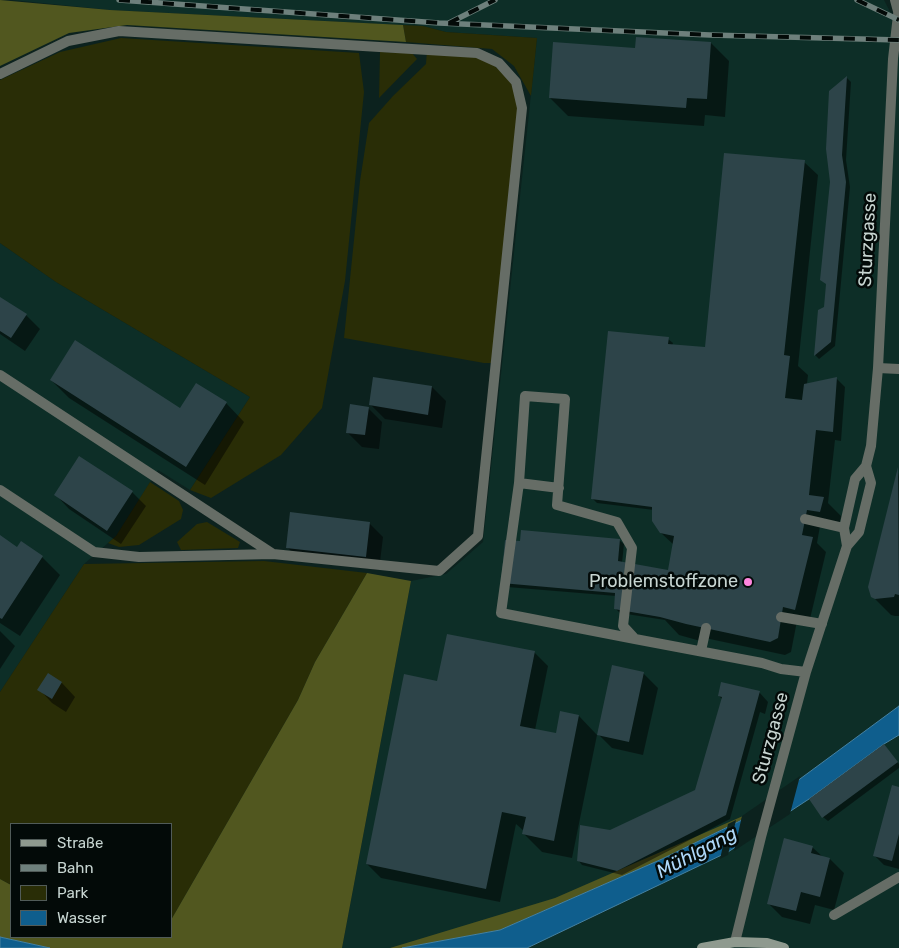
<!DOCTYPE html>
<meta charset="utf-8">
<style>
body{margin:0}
#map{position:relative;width:899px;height:948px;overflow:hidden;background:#0c221e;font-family:Rubik,sans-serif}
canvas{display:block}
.legend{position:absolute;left:10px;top:823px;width:162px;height:115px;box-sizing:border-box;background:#030a08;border:1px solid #515b58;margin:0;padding:6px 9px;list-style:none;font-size:15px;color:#c7d5d1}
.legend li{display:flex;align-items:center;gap:10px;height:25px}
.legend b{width:25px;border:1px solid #515b58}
</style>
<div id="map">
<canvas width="899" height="948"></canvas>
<ul class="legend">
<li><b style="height:6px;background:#8f9a8f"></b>Straße</li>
<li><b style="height:6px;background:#6e807c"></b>Bahn</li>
<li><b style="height:14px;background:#292d06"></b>Park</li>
<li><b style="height:14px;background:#0f5e8d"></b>Wasser</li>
</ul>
</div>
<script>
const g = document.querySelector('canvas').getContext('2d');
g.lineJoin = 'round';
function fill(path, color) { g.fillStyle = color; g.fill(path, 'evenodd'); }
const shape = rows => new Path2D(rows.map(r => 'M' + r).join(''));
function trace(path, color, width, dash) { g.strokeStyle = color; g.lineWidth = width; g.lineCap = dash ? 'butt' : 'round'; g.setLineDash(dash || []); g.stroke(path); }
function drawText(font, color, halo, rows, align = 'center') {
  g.font = font + ' Rubik,sans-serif'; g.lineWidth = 5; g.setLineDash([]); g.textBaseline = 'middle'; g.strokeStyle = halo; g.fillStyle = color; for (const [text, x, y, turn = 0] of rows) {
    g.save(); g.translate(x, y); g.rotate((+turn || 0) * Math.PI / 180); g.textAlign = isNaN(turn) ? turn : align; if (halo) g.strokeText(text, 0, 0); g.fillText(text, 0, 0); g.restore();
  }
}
const built = shape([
 [12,0,884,0,899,29,899,706,766,804,741,820,500,930,402,948,342,948,411,581,446,574,483,542,537,38,446,32,423,26,110,10],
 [0,243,56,282,250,397,190,490,158,470,116,536,84,564,0,692],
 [899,735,899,948,527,948,610,909]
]);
const green = shape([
 [403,25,423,26,446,32,537,38,531,96,514,66,492,49,406,42],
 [121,38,359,53,364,92,345,281,322,408,281,455,211,498,190,490,250,397,56,282,0,243,0,80,60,52],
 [427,50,477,53,516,82,522,108,496,363,484,363,344,338,360,181,369,123,393,96,426,64],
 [380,52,412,53,417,59,379,98],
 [150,482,179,501,183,510,181,519,139,545,119,547,108,543,116,536],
 [207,522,240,542,238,548,181,550,177,542,197,524],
 [264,561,367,573,315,662,298,700,171,920,171,824,11,824,11,885,0,879,0,692,84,564]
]);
const forest = shape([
 [0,0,110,10,403,25,406,42,127,25,69,33,0,66],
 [367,573,411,581,342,948,50,948,0,937,0,879,11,885,11,937,171,937,171,920,298,700,315,662],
 [743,816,741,820,662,859,500,930,402,948,390,948,555,898]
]);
const water = shape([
 [899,706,899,735,884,744,809,799,728,852,527,948,402,948,500,930,662,859,742,820,766,804,899,706],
 [0,937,50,948,0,948,0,937]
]);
const pier = shape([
 [800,776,790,814,734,851,742,816],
 [736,820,728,855,720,859,728,824]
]);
const shadow = shape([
 [711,43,729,61,725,117,705,115,704,126,568,116,550,98,637,49],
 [847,78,851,82,846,160,850,187,835,346,819,359,815,355,820,311,825,308,832,182,831,91],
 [804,162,818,175,798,366,808,375,807,384,836,378,845,387,841,441,835,440,828,503,841,516,838,530,820,526,817,543,826,552,809,623,797,621,791,652,785,655,705,638,704,642,679,635,665,620,620,613,615,608,616,596,507,587,522,542,619,540,624,544,622,563,669,572,674,545,661,533,654,510,597,503,592,498,668,339,673,343,672,346,709,349],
 [0,298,26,315,40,329,25,351,0,334],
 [51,380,181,409,226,403,244,422,205,485,69,398],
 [432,387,446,401,442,428,385,419,371,405],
 [368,408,382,422,379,449,362,447,348,433],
 [899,473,899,616,895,616,891,615,872,596,869,587],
 [132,492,146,506,121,544,69,509,56,495],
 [369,523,383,537,379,570,301,561,287,547],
 [0,536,18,549,42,557,60,575,20,636,0,623],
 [0,631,15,646,0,669],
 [534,652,548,666,535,730,557,734,561,713,579,716,597,735,572,858,542,852,524,834,524,831,516,824,500,902,381,878,367,864,438,683],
 [613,667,644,674,658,688,643,755,612,748,598,734],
 [48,674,62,683,75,697,66,712,52,703,39,689],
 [759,692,768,702,765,714,760,712,730,819,622,875,582,865,578,860,610,831,696,791,722,699,719,696],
 [884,745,899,764,899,768,828,821,823,817],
 [899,789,899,869,884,865,875,856],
 [812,847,823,857,830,859,844,873,834,910,815,905,810,924,782,917,768,903]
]);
const building = shape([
 [636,37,711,42,707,99,687,98,686,108,549,98,553,42,635,48],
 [847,76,842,155,846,182,831,342,814,356,818,310,824,307,826,284,820,280,830,182,826,149,829,91],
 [724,153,805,160,784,355,790,356,785,398,802,400,804,384,837,377,833,432,816,430,809,495,824,497,820,512,807,510,802,535,813,537,795,610,783,607,778,638,770,642,686,624,660,617,614,609,615,593,501,583,505,540,520,541,521,530,620,539,618,561,668,570,674,536,660,533,652,521,652,507,591,499,608,331,669,337,668,344,705,347],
 [0,297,27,314,11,338,0,331],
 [75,340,180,408,196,383,227,402,186,467,50,380],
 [373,377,432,386,428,415,369,405],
 [350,404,369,407,365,435,346,433],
 [79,456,133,491,107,531,54,495],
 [898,467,899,595,895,594,894,597,875,599,871,597,868,587],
 [290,512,370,522,366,557,286,548],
 [0,535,17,547,21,541,43,556,2,619,0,618],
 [447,634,535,651,520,726,556,733,560,711,579,715,554,841,522,834,526,817,502,812,486,889,366,864,404,674,437,681],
 [612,665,644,672,629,742,597,735],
 [48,673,62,682,52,699,37,690],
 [721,682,760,691,726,815,617,871,577,861,580,825,610,830,695,790,722,697,718,696],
 [884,744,898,762,822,818,809,799],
 [892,785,899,787,899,834,892,861,873,856],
 [784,838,813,846,811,853,830,858,820,897,801,892,796,911,767,904]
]);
const service = shape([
 [0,74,68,41,119,31,477,53,499,63,516,82,522,108,478,536,439,571,273,554,139,557,94,552,0,490],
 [878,368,899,369],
 [0,375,273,554],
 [519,483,559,488],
 [805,519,844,528],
 [847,546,844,528,855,479,866,466],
 [781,617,822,624],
 [635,639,623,626,632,548,617,522,557,505,565,399,525,396,519,483,501,613,635,639,762,663,781,669,806,672],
 [701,651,706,628],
 [834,915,899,877],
 [735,942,761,837,806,672,847,546,859,532,871,483,866,466,871,446,878,368,893,59,898,15]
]);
const minor = shape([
 [895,0,899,15]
]);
const secondary = shape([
 [702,948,735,942,767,943,784,948]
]);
const rail = shape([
 [119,0,439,23,710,35,899,40],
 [857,0,899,20],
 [449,23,495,0]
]);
const markers = [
 [748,582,5,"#ff85de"]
];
const streetNames = [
 ["Sturzgasse",868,240,-87],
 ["Sturzgasse",771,738,-75]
];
const poiNames = [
 ["Problemstoffzone",738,582]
];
const waterNames = [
 ["Mühlgang",697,853,-28]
];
fill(built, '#0d2e27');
fill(green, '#292d06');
fill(forest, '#51571f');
fill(water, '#0f5e8d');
trace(water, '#4682a1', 1);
fill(pier, '#0c221e');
fill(shadow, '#0007');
fill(building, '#2d4449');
trace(service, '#666d66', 10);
trace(minor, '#666d66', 10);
trace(secondary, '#8f9a8f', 10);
trace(rail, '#6e807c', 5.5);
trace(rail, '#030a08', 4, [11]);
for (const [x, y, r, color] of markers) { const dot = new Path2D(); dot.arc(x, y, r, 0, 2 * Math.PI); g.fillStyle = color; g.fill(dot); trace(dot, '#030a08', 2); }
drawText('18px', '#c7d5d1', '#030a08', streetNames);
drawText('18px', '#c7d5d1', '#030a08', poiNames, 'right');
drawText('italic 19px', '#aed8f9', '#030a08', waterNames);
</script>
